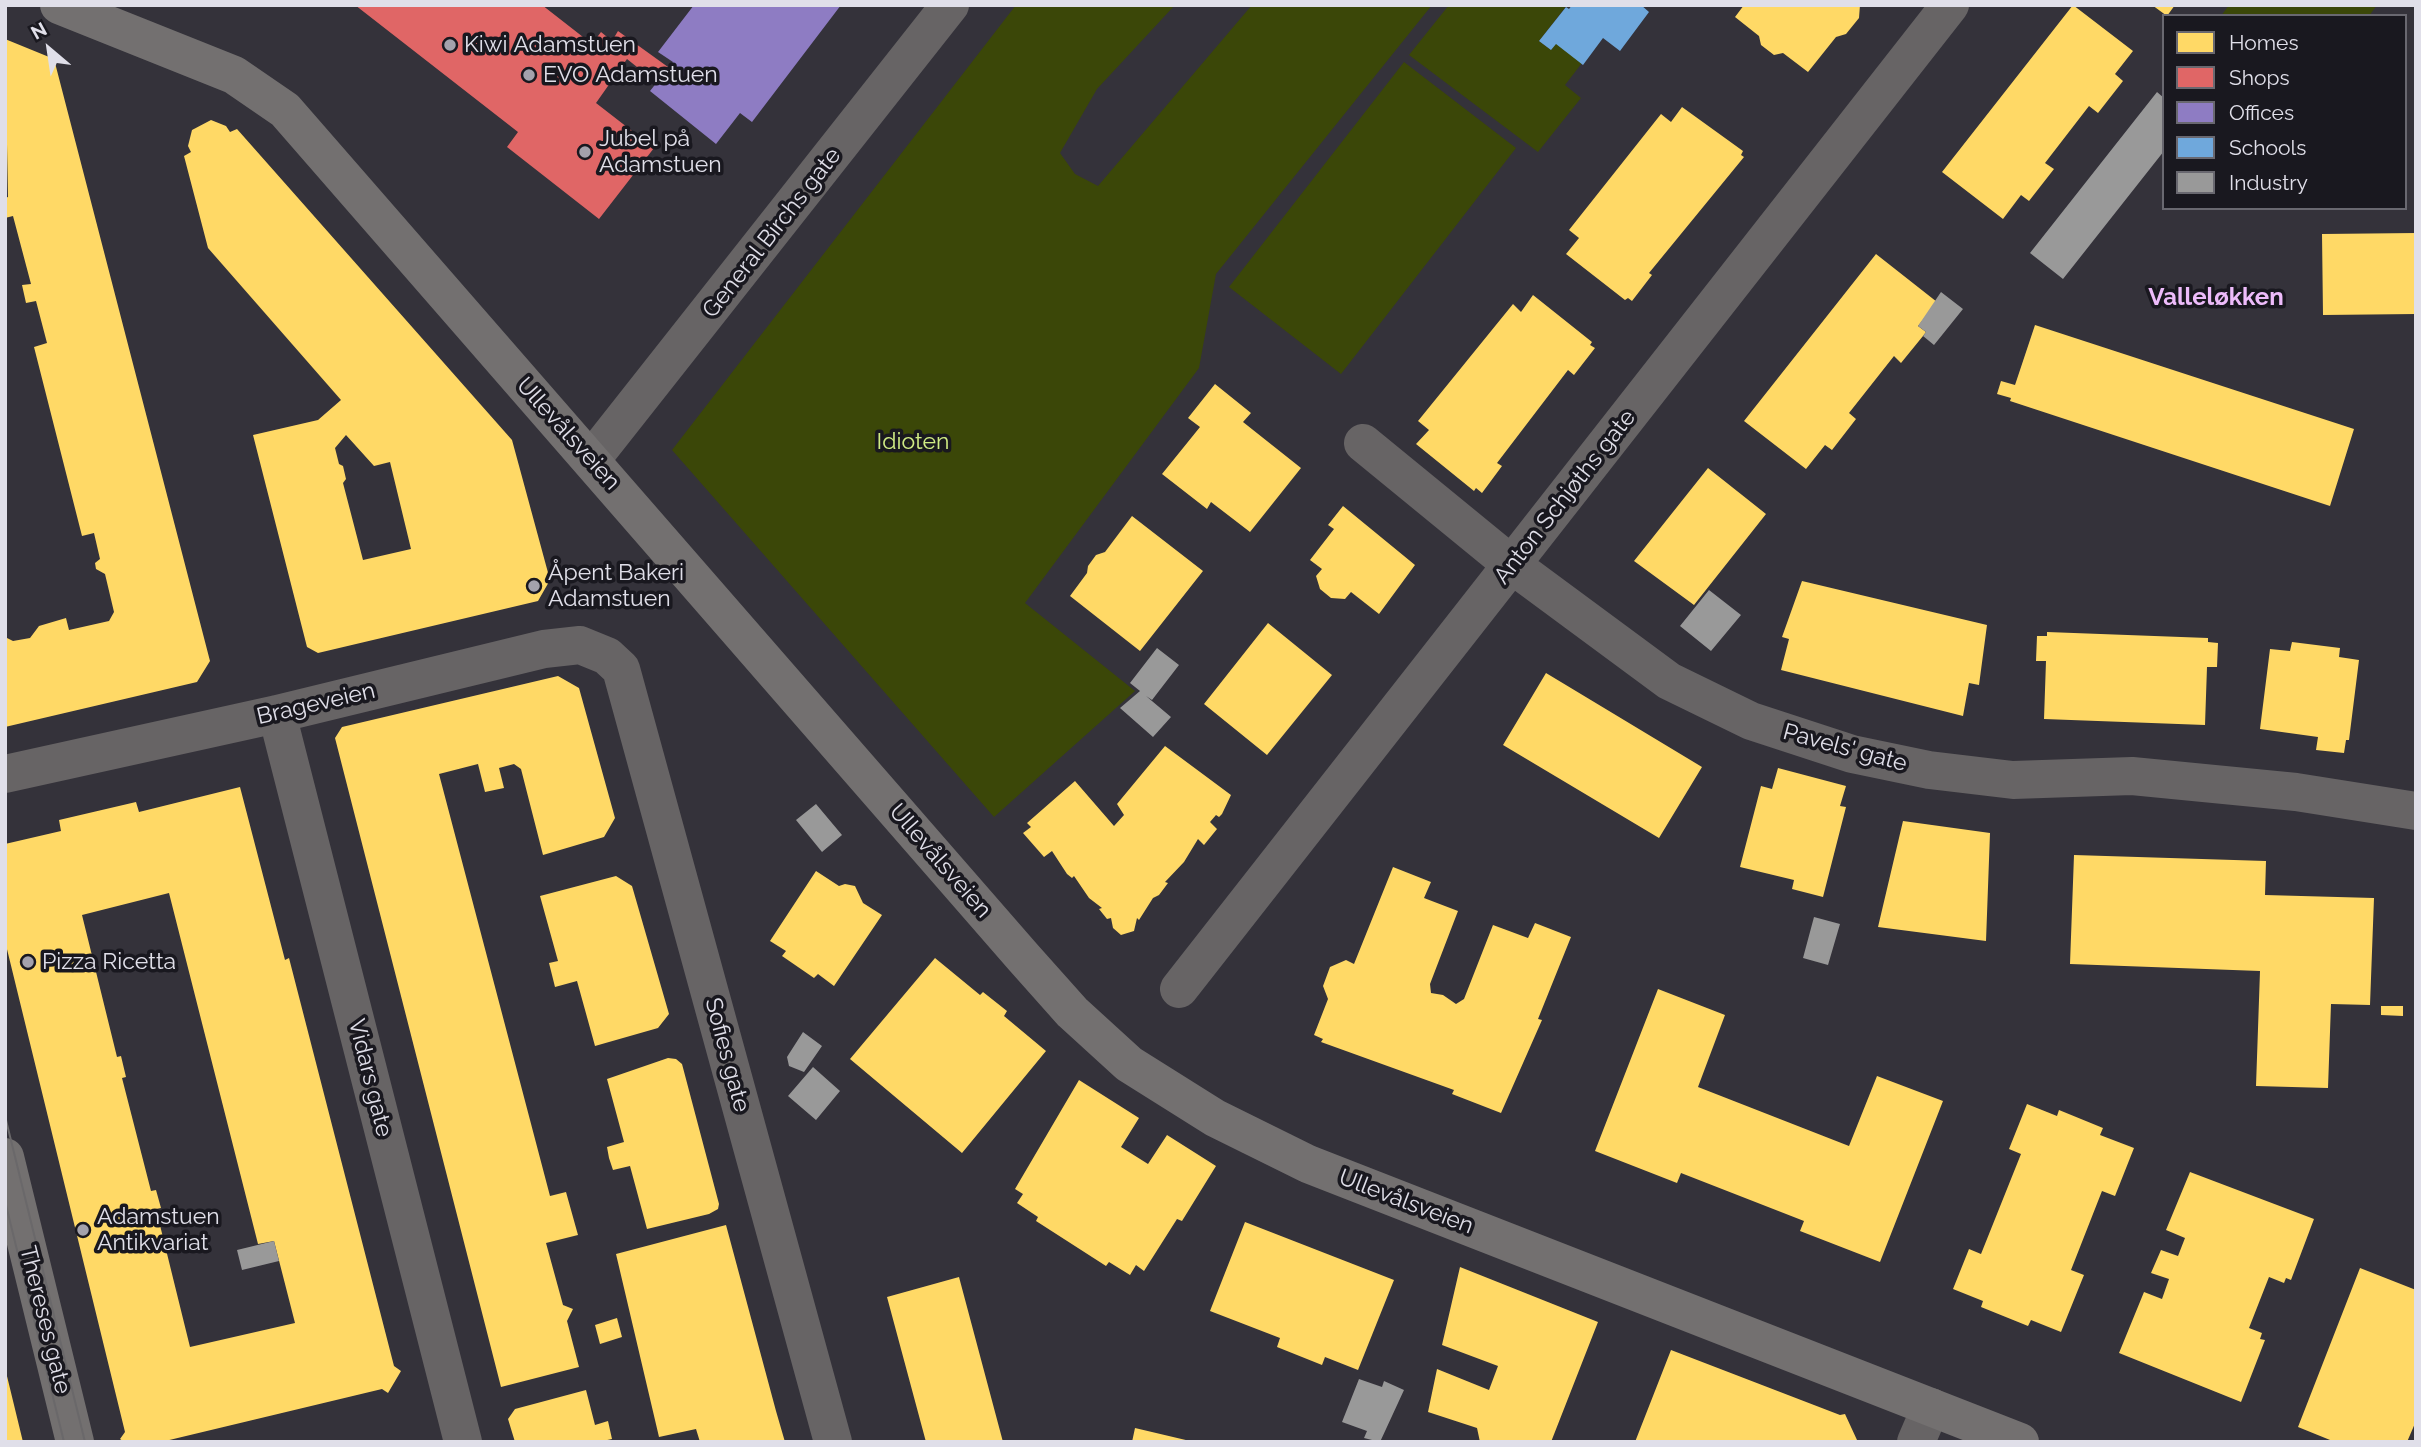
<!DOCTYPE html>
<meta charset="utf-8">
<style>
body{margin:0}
#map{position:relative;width:2421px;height:1447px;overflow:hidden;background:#34323a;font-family:Raleway,sans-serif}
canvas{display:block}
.frame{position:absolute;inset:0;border:7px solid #e0dfe9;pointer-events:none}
.legend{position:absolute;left:2162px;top:14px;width:245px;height:196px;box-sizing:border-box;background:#19181f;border:2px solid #696870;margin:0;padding:9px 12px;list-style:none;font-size:21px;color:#e0dfe9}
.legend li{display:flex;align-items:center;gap:14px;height:35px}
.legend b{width:35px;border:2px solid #696870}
.north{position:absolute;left:14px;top:14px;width:70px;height:70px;-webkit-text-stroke:5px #19181f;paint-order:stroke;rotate:331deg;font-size:19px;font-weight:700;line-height:28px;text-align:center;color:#e0dfe9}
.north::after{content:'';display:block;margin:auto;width:24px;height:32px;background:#e0dfe9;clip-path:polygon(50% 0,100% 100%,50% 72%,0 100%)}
</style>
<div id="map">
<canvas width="2421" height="1447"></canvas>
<div class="frame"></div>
<ul class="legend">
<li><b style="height:19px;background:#ffd966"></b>Homes</li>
<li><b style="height:19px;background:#e06666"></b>Shops</li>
<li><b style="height:19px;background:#8e7cc3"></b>Offices</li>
<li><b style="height:19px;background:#6fa8dc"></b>Schools</li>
<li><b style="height:19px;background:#999"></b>Industry</li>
</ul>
<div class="north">N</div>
</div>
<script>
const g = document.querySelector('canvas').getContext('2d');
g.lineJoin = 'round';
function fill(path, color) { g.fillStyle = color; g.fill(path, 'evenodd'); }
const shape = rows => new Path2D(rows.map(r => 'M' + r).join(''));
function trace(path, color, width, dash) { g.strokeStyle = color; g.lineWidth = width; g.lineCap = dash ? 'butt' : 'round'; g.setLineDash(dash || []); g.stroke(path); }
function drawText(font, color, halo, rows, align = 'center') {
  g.font = font + ' Raleway,sans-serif'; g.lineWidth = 7; g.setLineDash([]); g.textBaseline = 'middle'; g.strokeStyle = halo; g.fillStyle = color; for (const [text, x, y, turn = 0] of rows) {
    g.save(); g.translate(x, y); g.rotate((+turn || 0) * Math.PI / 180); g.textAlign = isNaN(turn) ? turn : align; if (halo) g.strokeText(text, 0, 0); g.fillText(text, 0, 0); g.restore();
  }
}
const green = shape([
 [1016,5,1175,5,1097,89,1060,153,1075,174,1098,186,1252,5,1432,5,1216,274,1199,368,1025,603,1135,691,994,817,672,450],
 [1449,5,1567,5,1539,41,1551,50,1556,43,1582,63,1565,85,1581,98,1538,152,1409,55],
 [2229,5,2377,5,2369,16,2221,16],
 [1404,62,1516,148,1341,374,1229,287]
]);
const homes = shape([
 [1744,5,1860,5,1859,18,1846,34,1836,37,1808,72,1783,53,1774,55,1761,45,1759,36,1735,17],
 [2073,5,2133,51,2115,74,2123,81,2098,113,2089,106,2045,163,2054,169,2029,201,2021,195,2003,219,1942,172],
 [2152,5,2175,5,2167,16],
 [5,39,54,59,210,661,197,682,5,727,5,637,13,641,30,638,39,626,66,618,69,630,109,621,114,612,105,574,96,569,95,563,100,559,94,533,82,536,34,347,47,343,36,301,26,303,22,285,31,284,13,216,5,218,5,198,8,197],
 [1682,107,1743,151,1741,155,1744,157,1649,273,1652,275,1632,301,1628,298,1625,300,1566,254,1579,238,1569,230,1661,114,1671,122],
 [211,120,226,126,230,132,237,129,512,440,550,580,538,601,318,653,307,647,253,435,318,420,341,400,208,248,184,156,191,152,188,146,192,130],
 [346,435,374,466,390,462,411,549,363,560,343,483,346,479,343,466,339,464,335,448],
 [2416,233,2416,314,2323,315,2322,234],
 [1876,254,1937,302,1918,326,1926,332,1923,336,1901,363,1894,356,1849,413,1856,419,1832,450,1825,445,1806,469,1744,421],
 [1533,295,1592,342,1590,345,1595,348,1574,375,1568,370,1497,463,1502,466,1482,493,1476,488,1474,491,1416,444,1429,430,1418,421,1513,304,1521,312],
 [2035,325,2354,429,2330,506,2010,401,2011,398,1997,394,2001,381,2015,385],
 [1215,384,1251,413,1243,422,1301,468,1250,532,1211,502,1207,509,1162,474,1200,427,1188,418],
 [1708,468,1766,514,1694,605,1634,561],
 [1343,506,1415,565,1379,614,1351,592,1345,599,1331,598,1320,589,1316,576,1322,569,1310,560,1334,529,1328,525],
 [1132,516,1203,571,1140,651,1070,596,1087,573,1088,566,1096,555,1105,552],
 [1802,581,1987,625,1979,685,1969,683,1963,716,1781,670,1789,639,1782,637],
 [1268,623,1332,675,1267,755,1204,704],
 [2047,632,2208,638,2208,642,2218,643,2217,667,2207,667,2205,725,2044,719,2046,661,2036,661,2037,636,2047,636],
 [2292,642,2340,648,2339,657,2359,660,2349,740,2346,740,2344,753,2316,750,2318,737,2260,729,2270,649,2290,651],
 [1546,673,1702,767,1659,838,1503,745],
 [558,676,579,688,615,818,604,837,543,855,521,769,514,764,499,768,504,788,485,792,478,764,439,774,550,1196,566,1192,578,1235,546,1243,563,1305,573,1309,567,1321,579,1367,501,1387,335,738,342,727],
 [1165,746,1231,795,1222,814,1219,817,1216,815,1210,822,1217,829,1204,845,1198,839,1184,862,1165,882,1168,883,1159,895,1153,898,1139,920,1137,918,1134,931,1121,935,1113,928,1111,918,1107,919,1099,909,1102,908,1089,898,1074,876,1072,878,1067,874,1052,851,1044,857,1023,833,1031,827,1027,823,1075,781,1114,826,1124,815,1117,804],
 [1778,768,1846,786,1840,806,1846,807,1823,897,1792,889,1794,880,1740,867,1761,786,1772,789],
 [240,787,285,960,289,958,394,1366,401,1371,388,1393,382,1389,161,1442,124,1442,120,1439,125,1432,5,941,5,844,61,831,59,820,136,802,139,812],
 [169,893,258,1244,274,1241,295,1323,190,1347,156,1209,161,1208,156,1190,151,1191,122,1078,126,1077,121,1056,117,1057,82,915],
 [1903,821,1990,833,1986,941,1878,927],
 [2074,855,2266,861,2265,895,2374,898,2370,1005,2331,1004,2328,1088,2256,1086,2260,971,2070,964],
 [1393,867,1431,882,1424,898,1458,911,1430,984,1431,993,1443,995,1456,1004,1464,999,1493,925,1528,938,1535,923,1571,937,1538,1019,1542,1020,1501,1113,1452,1094,1454,1090,1321,1042,1323,1039,1314,1035,1328,999,1323,986,1330,967,1346,960,1354,964],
 [816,871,839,886,845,884,855,886,863,903,882,915,834,986,818,974,814,978,782,956,786,951,770,941],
 [616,876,632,886,669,1014,658,1028,595,1046,577,981,555,987,549,963,558,961,540,896],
 [935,958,980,995,983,992,1007,1011,1004,1016,1046,1051,962,1153,850,1059],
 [1658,989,1725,1015,1698,1087,1849,1146,1877,1076,1943,1101,1880,1262,1800,1231,1804,1221,1681,1173,1677,1183,1595,1151],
 [2381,1006,2403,1006,2403,1016,2381,1015],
 [668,1058,676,1059,682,1064,719,1204,718,1209,709,1214,647,1229,630,1166,613,1170,609,1158,607,1147,624,1142,607,1079],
 [1079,1080,1139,1118,1121,1147,1148,1164,1167,1135,1216,1166,1182,1221,1177,1219,1144,1271,1136,1265,1130,1275,1109,1262,1106,1266,1036,1221,1038,1217,1017,1203,1023,1194,1015,1189],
 [2027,1104,2057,1116,2059,1110,2103,1128,2100,1135,2134,1148,2115,1196,2102,1191,2071,1270,2084,1275,2061,1332,2031,1320,2028,1326,1981,1307,1983,1301,1953,1289,1969,1249,1981,1254,2021,1154,2009,1149],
 [2190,1172,2314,1219,2291,1280,2286,1278,2284,1283,2269,1277,2249,1328,2262,1333,2260,1339,2265,1340,2241,1402,2119,1353,2144,1292,2162,1299,2169,1279,2151,1273,2161,1250,2178,1256,2185,1238,2166,1230],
 [1245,1222,1394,1280,1358,1370,1325,1357,1322,1365,1277,1347,1280,1338,1210,1311],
 [726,1225,776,1411,785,1442,700,1442,696,1429,659,1437,616,1254],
 [1460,1267,1598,1322,1551,1442,1480,1442,1477,1428,1428,1412,1437,1369,1489,1390,1498,1366,1442,1345],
 [2360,1268,2416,1290,2416,1421,2407,1442,2335,1442,2298,1427],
 [959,1277,1003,1442,926,1442,887,1297],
 [617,1318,622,1337,600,1344,595,1325],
 [1671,1350,1840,1415,1845,1414,1857,1440,1635,1442],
 [6,1372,23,1442,5,1442],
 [586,1390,595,1425,608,1421,612,1439,598,1442,515,1442,508,1419,515,1409],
 [1135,1428,1190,1441,1190,1442,1132,1442]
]);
const shops = shape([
 [355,5,542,5,592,44,601,32,612,41,618,31,668,67,657,83,627,59,596,103,654,148,599,219,507,147,518,132]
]);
const offices = shape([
 [694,5,841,5,752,122,740,113,716,144,650,91,673,62,658,52]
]);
const schools = shape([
 [1572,5,1641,5,1649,12,1620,51,1603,38,1583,65,1556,44,1551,50,1539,41,1566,7,1569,9]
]);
const industry = shape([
 [2157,92,2164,98,2164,151,2063,279,2030,253],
 [1941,292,1963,309,1934,345,1923,336,1926,332,1918,326],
 [1709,590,1741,615,1711,651,1680,626],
 [1157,648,1179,665,1152,700,1146,696,1171,717,1153,737,1120,708,1140,691,1130,683],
 [816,804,842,835,822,852,796,820],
 [1814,917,1840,924,1828,965,1803,958],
 [803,1032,822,1046,804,1072,789,1066,787,1057],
 [813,1067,840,1091,816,1120,788,1096],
 [274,1241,279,1261,242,1270,237,1250],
 [1359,1379,1382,1387,1384,1381,1404,1390,1380,1442,1364,1438,1367,1431,1342,1422]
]);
const street = shape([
 [1363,443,1512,565,1669,681,1751,721,1852,754,1929,770,2013,780,2132,776,2296,792,2416,811],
 [591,460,950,5],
 [277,714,463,1442],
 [5,774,277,714,544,649,580,645,607,656,621,669,833,1442],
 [1179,989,1950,5],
 [1916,1442,1931,1407]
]);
const secondary = shape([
 [59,5,234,75,285,110,1023,957,1072,1012,1129,1064,1215,1118,1308,1164,2020,1442],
 [5,1157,75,1442]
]);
const tram = shape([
 [5,1116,85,1442],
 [5,1201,64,1442]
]);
const markers = [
 [450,45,7,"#a4a2ac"],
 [529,75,7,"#a4a2ac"],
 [585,152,7,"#a4a2ac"],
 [534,586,7,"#a4a2ac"],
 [28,962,7,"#a4a2ac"],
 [83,1230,7,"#a4a2ac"]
];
const poiNames = [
 ["Kiwi Adamstuen",464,45],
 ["EVO Adamstuen",543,75],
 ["Jubel på",599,139],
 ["Adamstuen",599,165],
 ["Åpent Bakeri",548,573],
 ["Adamstuen",548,599],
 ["Pizza Ricetta",42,962],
 ["Adamstuen",97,1217],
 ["Antikvariat",97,1243]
];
const streetNames = [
 ["General Birchs gate",772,233,-52],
 ["Ullevålsveien",568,434,48],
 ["Anton Schjøths gate",1565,497,-52],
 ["Brageveien",316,704,-13],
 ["Pavels' gate",1845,748,15],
 ["Ullevålsveien",940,861,49],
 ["Sofies gate",727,1055,75],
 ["Vidars gate",370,1078,76],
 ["Ullevålsveien",1406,1202,21],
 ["Thereses gate",45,1320,76]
];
const parkNames = [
 ["Idioten",913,442]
];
const neighbourhoodNames = [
 ["Valleløkken",2216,298]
];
fill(green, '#3b4708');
fill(homes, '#ffd966');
fill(shops, '#e06666');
fill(offices, '#8e7cc3');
fill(schools, '#6fa8dc');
fill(industry, '#999');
trace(street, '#676465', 38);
trace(secondary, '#737070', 38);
trace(tram, '#6a686a', 2);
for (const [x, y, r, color] of markers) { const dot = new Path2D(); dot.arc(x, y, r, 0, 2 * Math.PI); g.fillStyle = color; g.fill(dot); trace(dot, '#19181f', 2.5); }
drawText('23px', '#e0dfe9', '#19181f', poiNames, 'left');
drawText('23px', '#e0dfe9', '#19181f', streetNames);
drawText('23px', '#d0ec84', '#19181f', parkNames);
drawText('bold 24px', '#edbbfa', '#19181f', neighbourhoodNames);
</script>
